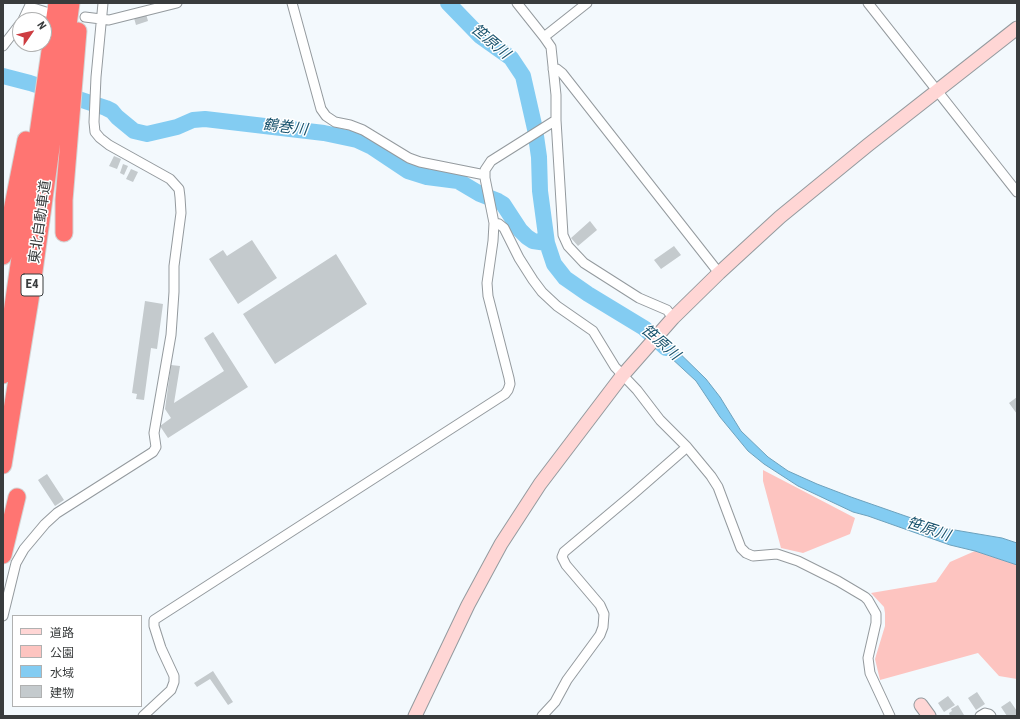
<!DOCTYPE html>
<meta charset="utf-8">
<style>
body{margin:0}
#map{position:relative;width:1020px;height:719px;overflow:hidden;background:#f3f9fd;font-family:"Roboto Condensed","Noto Sans JP",sans-serif}
canvas{display:block}
.frame{position:absolute;inset:0;border:4px solid #393c3d;pointer-events:none}
.legend{position:absolute;left:12px;top:615px;width:130px;height:92px;box-sizing:border-box;background:#fff;border:1px solid #b0b1b1;margin:0;padding:5px 7px;list-style:none;font-size:12px;color:#393c3d}
.legend li{display:flex;align-items:center;gap:8px;height:20px}
.legend b{width:20px;border:1px solid #b0b1b1}
.north{position:absolute;left:12px;top:12px;width:40px;height:40px;box-sizing:border-box;background:#fff;border:1px solid #b0b1b1;border-radius:50%;rotate:56deg;font-size:11px;font-weight:700;line-height:16px;text-align:center;color:#393c3d}
.north::after{content:'';display:block;margin:auto;width:14px;height:18px;background:#cd3d41;clip-path:polygon(50% 0,100% 100%,50% 72%,0 100%)}
</style>
<div id="map">
<canvas width="1020" height="719"></canvas>
<div class="frame"></div>
<ul class="legend">
<li><b style="height:5px;background:#ffd6d5"></b>道路</li>
<li><b style="height:11px;background:#fdc4c0"></b>公園</li>
<li><b style="height:11px;background:#83ccf2"></b>水域</li>
<li><b style="height:11px;background:#c4cacd"></b>建物</li>
</ul>
<div class="north">N</div>
</div>
<script>
const g = document.querySelector('canvas').getContext('2d');
g.lineJoin = 'round';
function fill(path, color) { g.fillStyle = color; g.fill(path, 'evenodd'); }
const shape = rows => new Path2D(rows.map(r => 'M' + r).join(''));
function trace(path, color, width, dash) { g.strokeStyle = color; g.lineWidth = width; g.lineCap = dash ? 'butt' : 'round'; g.setLineDash(dash || []); g.stroke(path); }
function drawText(font, color, halo, rows, align = 'center') {
  g.font = font + ' "Roboto Condensed","Noto Sans JP",sans-serif'; g.lineWidth = 3; g.setLineDash([]); g.textBaseline = 'middle'; g.strokeStyle = halo; g.fillStyle = color; for (const [text, x, y, turn = 0] of rows) {
    g.save(); g.translate(x, y); g.rotate((+turn || 0) * Math.PI / 180); g.textAlign = isNaN(turn) ? turn : align; if (halo) g.strokeText(text, 0, 0); g.fillText(text, 0, 0); g.restore();
  }
}
const green = shape([
 [763,470,855,518,850,534,803,553,781,548,763,481],
 [975,551,1017,565,1017,679,999,676,978,653,880,680,875,659,885,626,885,613,884,607,871,593,936,582,950,562]
]);
const water = shape([
 [663,337,706,379,720,397,741,431,768,457,788,471,817,484,851,497,937,527,1002,538,1017,543,1017,565,975,551,950,545,868,516,853,512,798,486,764,464,748,451,720,417,696,381,656,344,663,337]
]);
const river = shape([
 [448,3,480,36,511,58,523,76,535,129,539,157,540,191,547,243,554,264,565,278,588,294,644,328,666,348],
 [3,76,30,83,106,108,112,111,117,117,134,131,147,134,177,127,193,120,205,119,324,133,357,140,372,147,408,171,427,177,458,181,480,194,498,201,503,204,520,230,527,237,533,241,547,243]
]);
const building = shape([
 [146,14,148,21,136,25,134,18],
 [114,156,121,159,117,169,109,166],
 [123,164,128,166,124,175,120,173],
 [131,169,138,172,133,182,126,179],
 [590,221,597,230,578,246,571,238],
 [252,240,277,278,238,304,209,259,223,250,227,256],
 [674,246,681,255,661,269,654,260],
 [336,254,367,304,275,364,243,314],
 [145,301,163,304,157,349,151,348,144,400,136,399,137,394,132,393],
 [213,332,248,387,168,438,160,426,171,418,165,409,171,365,180,366,174,403,224,371,204,338],
 [1017,397,1017,414,1009,403],
 [47,474,64,500,55,506,38,480],
 [213,671,233,702,228,705,210,679,197,687,194,683],
 [977,692,985,704,976,710,968,698],
 [948,696,955,705,944,712,938,703],
 [1010,701,1017,711,1017,716,1007,716,1001,707],
 [958,705,964,715,950,716,949,713,952,711,951,709]
]);
const street = shape([
 [292,3,321,109,326,116,335,122,350,125,363,130,409,158,420,162,485,175],
 [517,3,544,37],
 [587,3,544,37,551,47,556,95,556,120,563,235,568,246,584,263,639,298,667,310,673,318],
 [868,3,1017,192],
 [30,7,46,12],
 [85,17,109,20,177,3],
 [23,20,31,3],
 [3,46,20,24],
 [553,69,557,69,562,73,719,273],
 [494,223,499,224,504,228,519,258,533,280,542,292,557,306,593,331,615,367,637,390,660,420,687,447,711,476,718,487,730,519,741,548,746,553,753,556,777,554,798,561,838,581,865,597,868,600,876,614,876,623,868,658,870,673,890,716],
 [3,616,16,563,24,549,45,524,57,513,153,452,156,447,154,433,171,335,174,292,174,266,181,213,180,197,179,189,170,179,109,145,100,138,95,132,94,122,96,77,103,3],
 [143,716,171,690,174,682,174,676,161,648,154,626,154,620,505,394,508,390,510,384,509,378,488,296,487,283,493,241,494,223,485,178,485,170,491,161,556,120],
 [542,716,555,702,567,680,600,635,603,627,604,614,600,605,566,565,562,557,564,552,632,495,687,447],
 [980,716,985,713,989,714,991,716]
]);
const secondary = shape([
 [921,705,929,716],
 [415,716,468,605,501,544,540,484,622,376,673,318,719,273,780,217,868,145,1017,28]
]);
const highway = shape([
 [64,233,64,200,78,31],
 [3,256,26,140],
 [3,375,57,3],
 [3,465,30,300,71,3],
 [3,555,17,497]
]);
const shields = [
 [32,285,22]
];
const shieldNames = [
 ["E4",32,285]
];
const streetNames = [
 ["東北自動車道",41,222,-82]
];
const waterNames = [
 ["笹原川",490,42,40],
 ["鶴巻川",285,128,7],
 ["笹原川",660,343,41],
 ["笹原川",928,530,18]
];
fill(green, '#fdc4c0');
fill(water, '#83ccf2');
trace(water, '#6da1bc', 1);
trace(river, '#83ccf2', 16);
fill(building, '#c4cacd');
trace(street, '#949a9e', 11);
trace(secondary, '#949a9e', 15);
trace(highway, '#d3d4d4', 19);
trace(street, '#fff', 9);
trace(secondary, '#ffd6d5', 13);
trace(highway, '#ff7572', 17);
for (const [x, y, w] of shields) { const box = new Path2D(); box.roundRect(x - w / 2, y - 11, w, 22, 3); g.fillStyle = '#fff'; g.fill(box); trace(box, '#393c3d', 1); }
drawText('bold 13px', '#393c3d', null, shieldNames);
drawText('14px', '#393c3d', '#fff', streetNames);
drawText('italic 15px', '#1b546e', '#fff', waterNames);
</script>
